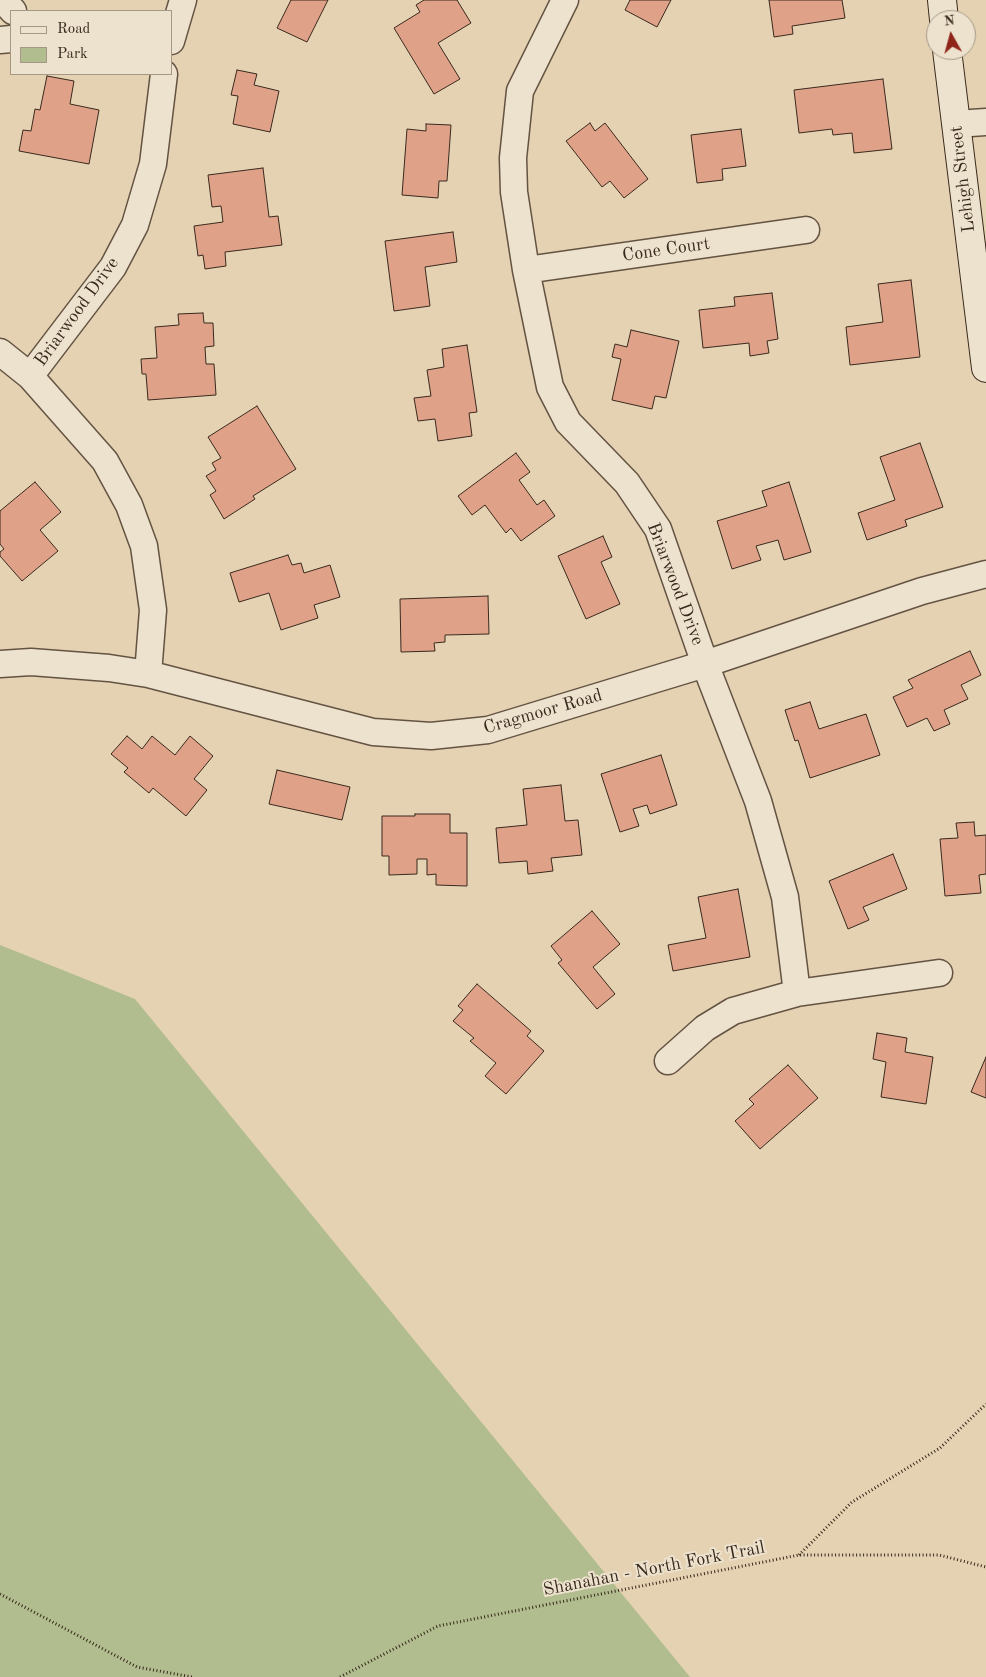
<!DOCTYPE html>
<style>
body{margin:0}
#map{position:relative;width:986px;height:1677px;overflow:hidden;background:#e4d2b3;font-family:"Old Standard TT",serif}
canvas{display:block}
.legend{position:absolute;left:10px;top:10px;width:162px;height:65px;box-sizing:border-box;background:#ede2ce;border:1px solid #a59887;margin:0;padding:6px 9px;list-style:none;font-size:15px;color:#39291d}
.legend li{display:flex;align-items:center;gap:10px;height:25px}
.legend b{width:25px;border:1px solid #a59887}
.north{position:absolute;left:926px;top:10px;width:50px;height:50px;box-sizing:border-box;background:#ede2ce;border:1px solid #a59887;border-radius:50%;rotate:353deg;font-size:14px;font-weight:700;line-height:20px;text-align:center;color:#39291d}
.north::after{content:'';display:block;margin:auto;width:18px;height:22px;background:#8f2418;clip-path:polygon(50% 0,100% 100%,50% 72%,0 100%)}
</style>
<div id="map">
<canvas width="986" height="1677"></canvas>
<ul class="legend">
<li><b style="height:6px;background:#ede2ce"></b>Road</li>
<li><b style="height:14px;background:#b1bd8e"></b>Park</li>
</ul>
<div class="north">N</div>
</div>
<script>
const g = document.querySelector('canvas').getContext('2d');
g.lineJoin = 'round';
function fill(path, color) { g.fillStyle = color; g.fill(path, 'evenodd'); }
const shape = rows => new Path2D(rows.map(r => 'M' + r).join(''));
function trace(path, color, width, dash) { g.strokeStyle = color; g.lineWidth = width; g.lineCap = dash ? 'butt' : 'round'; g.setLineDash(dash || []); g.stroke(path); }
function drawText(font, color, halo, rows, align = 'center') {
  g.font = font + ' "Old Standard TT",serif'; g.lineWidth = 4; g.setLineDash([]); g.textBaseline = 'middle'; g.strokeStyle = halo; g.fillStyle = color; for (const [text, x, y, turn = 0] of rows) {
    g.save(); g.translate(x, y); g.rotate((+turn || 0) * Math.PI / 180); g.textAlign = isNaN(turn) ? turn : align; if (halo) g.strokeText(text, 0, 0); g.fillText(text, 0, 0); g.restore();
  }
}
const green = shape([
 [0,945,135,999,690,1677,0,1677]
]);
const building = shape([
 [291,0,328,0,307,42,277,28,291,0],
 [424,0,457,0,471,23,438,43,460,79,434,94,394,28,420,12,416,5,424,0],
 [630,0,671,0,657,27,625,10,630,0],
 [769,0,842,0,845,18,792,26,793,34,774,37,769,0],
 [237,70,257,74,254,85,279,91,270,132,233,124,238,96,231,95,237,70],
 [47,76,74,81,70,104,99,110,89,164,19,151,23,130,31,131,35,109,40,110,47,76],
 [883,79,892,149,854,153,852,133,833,135,832,129,799,133,794,90,883,79],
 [590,123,595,131,605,123,648,179,624,198,610,181,602,187,566,141,590,123],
 [426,124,451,125,447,181,439,181,438,198,402,195,407,129,426,131,426,124],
 [741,129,746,166,722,169,723,180,697,183,691,135,741,129],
 [263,168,269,217,278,216,282,245,225,252,226,266,205,269,203,255,198,256,194,226,223,222,221,206,212,207,208,175,263,168],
 [453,232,457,262,425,267,430,306,394,311,385,241,453,232],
 [911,280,920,357,850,365,846,327,883,322,878,284,911,280],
 [772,293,778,339,767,341,769,353,750,356,749,343,703,348,699,310,735,306,734,297,772,293],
 [203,313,204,323,213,323,214,346,205,347,206,364,214,364,216,395,148,400,146,374,142,374,141,359,157,358,155,327,179,325,178,314,203,313],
 [631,330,679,341,666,398,655,396,652,409,612,400,621,359,612,357,615,344,627,347,631,330],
 [467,345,477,412,469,413,472,436,438,441,435,419,418,421,414,398,431,396,427,370,444,367,442,349,467,345],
 [257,406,296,469,253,496,255,499,224,519,210,495,216,491,206,476,216,470,212,463,221,458,208,437,257,406],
 [920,443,943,507,905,520,907,526,867,540,858,513,895,500,880,457,920,443],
 [516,453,530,472,519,480,537,505,544,500,555,516,521,541,511,528,506,533,485,505,472,515,458,496,516,453],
 [35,482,61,512,40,530,58,551,22,581,0,556,0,552,4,549,0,544,0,511,35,482],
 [789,482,811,552,784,560,778,540,756,546,761,560,732,569,717,521,767,506,762,491,789,482],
 [603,536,612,557,601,562,620,604,586,619,558,556,603,536],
 [288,555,292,565,301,563,304,573,330,565,340,597,314,605,318,618,281,630,269,593,239,602,230,573,288,555],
 [488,596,489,634,445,635,445,642,434,643,435,651,401,652,400,599,488,596],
 [970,651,981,675,961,685,968,699,944,710,950,724,934,731,927,718,907,727,893,697,913,688,908,680,970,651],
 [810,702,819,729,866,714,880,755,810,778,798,740,795,741,785,710,810,702],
 [127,736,142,749,152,736,175,755,190,736,213,756,194,779,207,790,186,816,153,788,149,793,124,772,128,768,111,754,127,736],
 [661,755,677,805,650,814,647,805,633,809,639,826,620,832,601,774,661,755],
 [277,770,350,787,342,820,269,804,277,770],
 [561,785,565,821,578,820,582,855,551,858,553,871,528,874,527,861,499,863,496,828,527,825,523,789,561,785],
 [415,814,450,814,450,833,467,833,467,886,436,885,436,874,427,875,427,859,417,859,417,874,389,875,389,856,382,856,382,816,415,816,415,814],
 [974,822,975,836,986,835,986,874,979,875,981,893,945,896,940,839,958,838,956,823,974,822],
 [893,854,907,889,863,907,869,920,848,929,829,881,893,854],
 [738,889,750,957,673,971,668,945,706,938,698,897,738,889],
 [592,911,620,944,593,967,615,994,597,1009,558,963,562,960,551,946,592,911],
 [477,984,531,1031,527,1036,544,1051,506,1094,485,1076,496,1063,470,1041,474,1038,453,1021,463,1010,458,1006,477,984],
 [877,1033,907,1038,905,1052,933,1057,926,1104,881,1097,886,1062,873,1059,877,1033],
 [986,1057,986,1098,971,1092,986,1057],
 [788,1065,818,1098,760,1149,735,1121,754,1104,749,1099,788,1065]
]);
const path = shape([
 [799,1555,852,1502,940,1448,986,1404],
 [0,1594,137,1667,192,1677],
 [340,1677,438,1626,799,1555,939,1555,986,1567]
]);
const street = shape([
 [3,0,13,11],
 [565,0,520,91,513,158,514,192,526,270,550,387,568,422,627,483,658,529,705,664,758,801,785,897,797,993],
 [0,40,11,39],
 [171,41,183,0],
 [956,124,986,122],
 [526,270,806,230],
 [0,352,30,376,105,461,129,505,144,546,153,610,148,674],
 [30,376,113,267,135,225,153,164,164,74],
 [0,664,31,662,109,668,148,674,373,732,431,736,488,730,705,664,922,591,986,574],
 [668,1061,705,1028,733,1011,797,993,939,973]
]);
const secondary = shape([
 [942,0,944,20],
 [947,50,986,368]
]);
const streetNames = [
 ["Lehigh Street",963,179,-97],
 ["Cone Court",666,250,-8],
 ["Briarwood Drive",77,312,-54],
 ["Briarwood Drive",675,584,69],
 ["Cragmoor Road",543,712,-16],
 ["Shanahan - North Fork Trail",654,1569,-11]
];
fill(green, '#b1bd8e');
fill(building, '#dfa289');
trace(building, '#39291d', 1);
trace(street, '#645342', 29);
trace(secondary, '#39291d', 30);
trace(path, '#39291d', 3, [1, 2.5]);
trace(street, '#ede2ce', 26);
trace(secondary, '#ede2ce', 28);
drawText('18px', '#39291d', '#ede2ce', streetNames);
</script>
